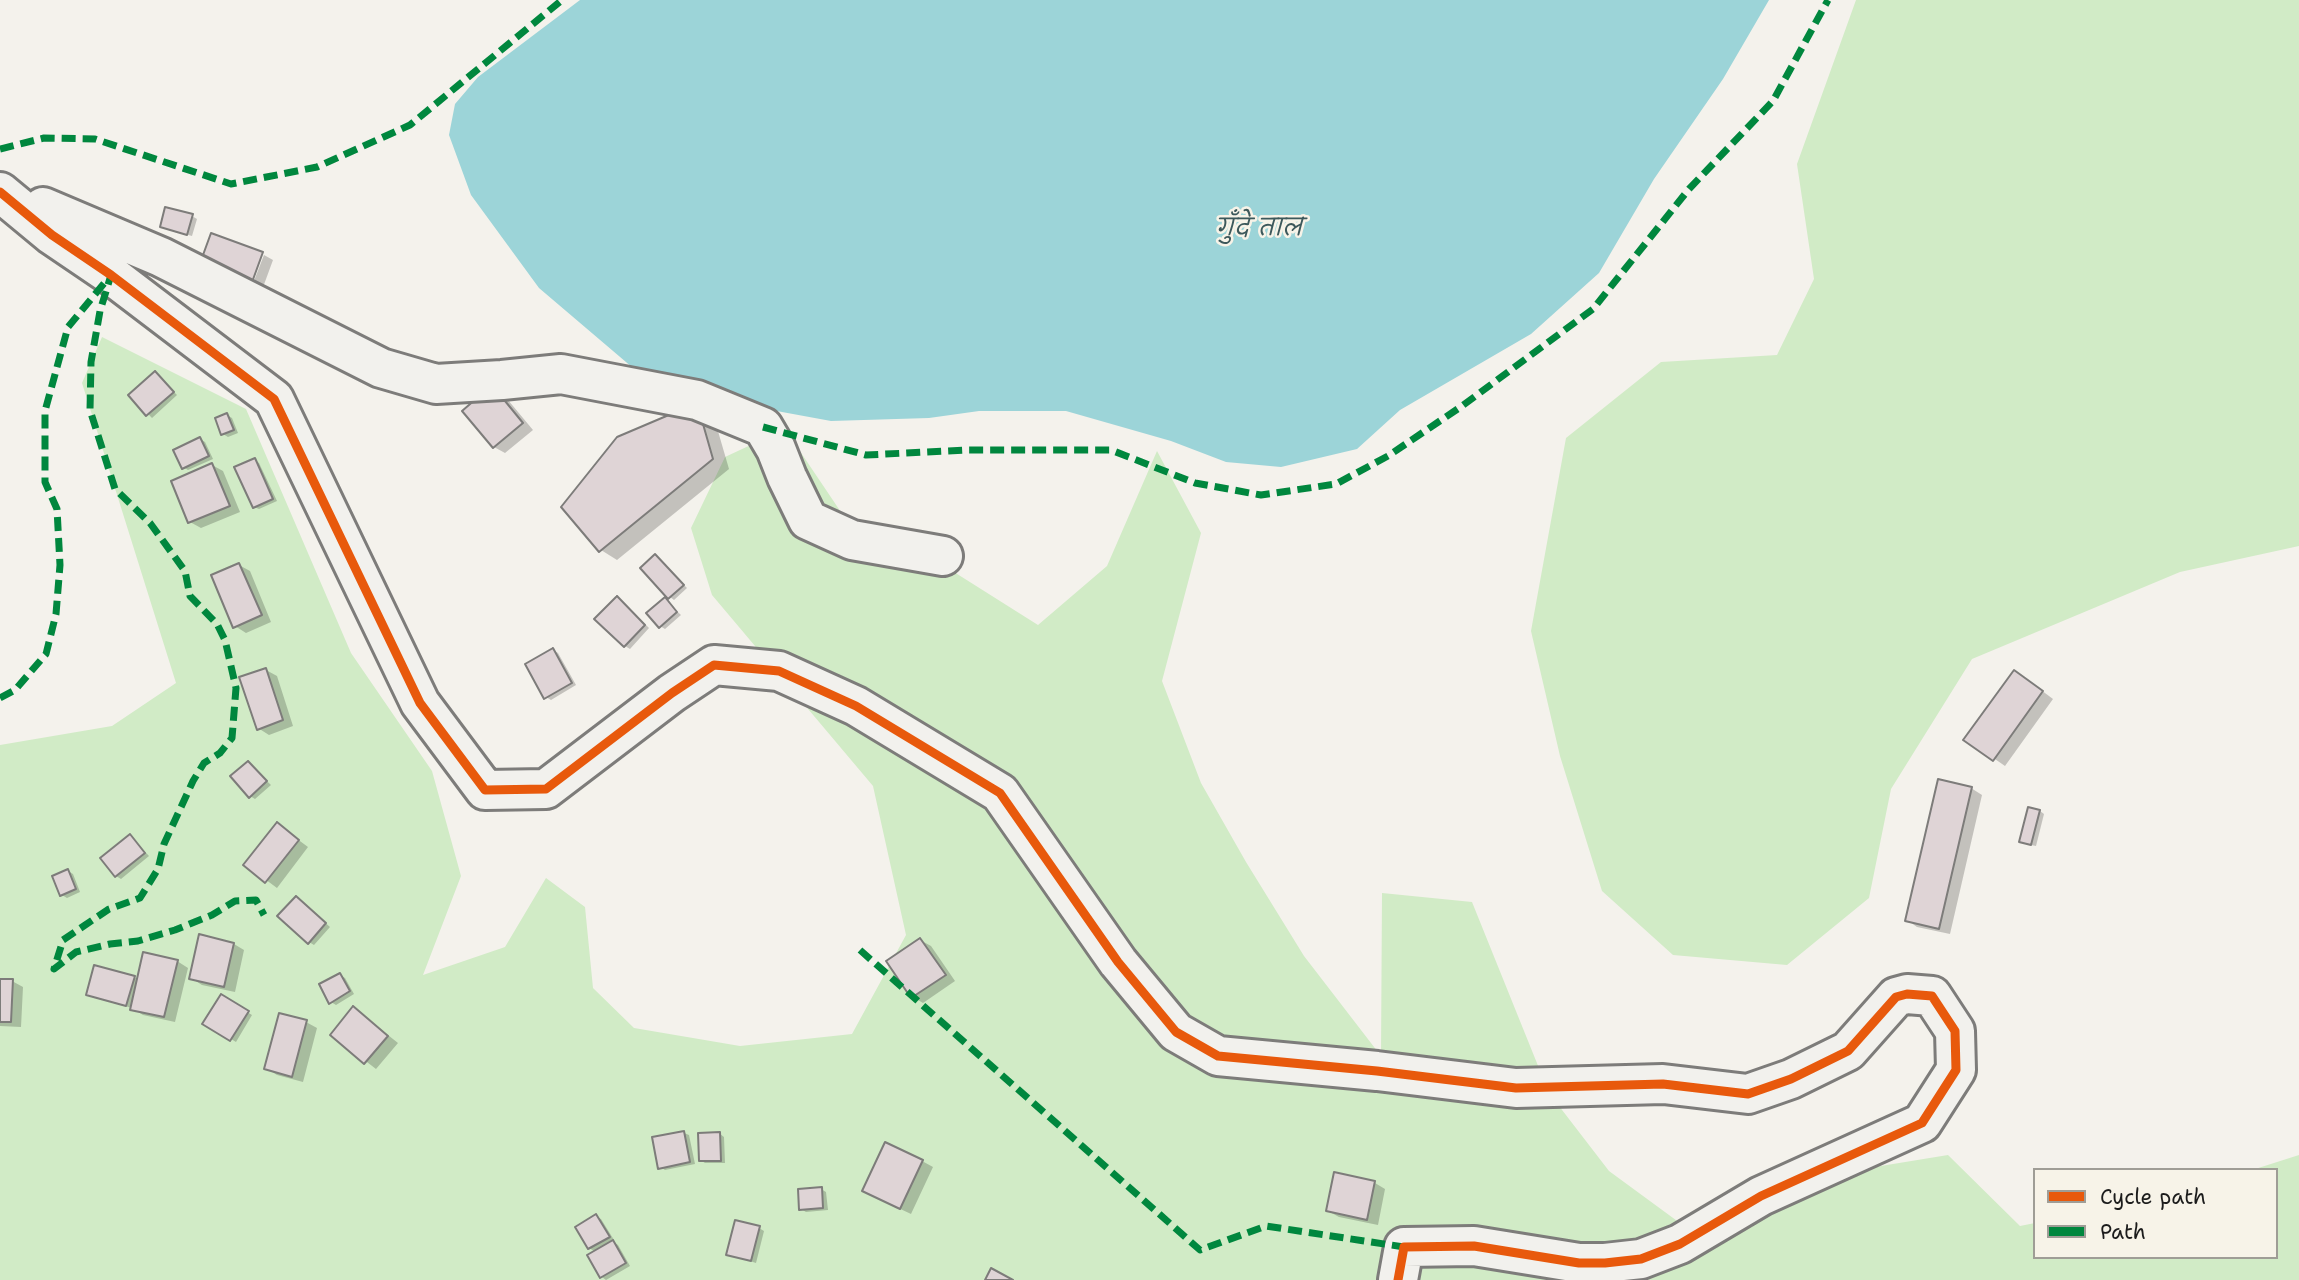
<!DOCTYPE html>
<meta charset="utf-8">
<style>
body{margin:0}
#map{position:relative;width:2299px;height:1280px;overflow:hidden;background:#f4f2ec;font-family:"Shantell Sans",sans-serif}
canvas{display:block}
.legend{position:absolute;left:2033px;top:1168px;width:245px;height:91px;box-sizing:border-box;background:#f7f3e8;border:2px solid #9f9d96;margin:0;padding:9px 12px;list-style:none;font-size:21px;color:#1c1c1c}
.legend li{display:flex;align-items:center;gap:14px;height:35px}
.legend b{width:35px;border:2px solid #9f9d96}
</style>
<div id="map">
<canvas width="2299" height="1280"></canvas>
<ul class="legend">
<li><b style="height:9px;background:#e8590c"></b>Cycle path</li>
<li><b style="height:9px;background:#00873e"></b>Path</li>
</ul>
</div>
<script>
const g = document.querySelector('canvas').getContext('2d');
g.lineJoin = 'round';
function fill(path, color) { g.fillStyle = color; g.fill(path, 'evenodd'); }
const shape = rows => new Path2D(rows.map(r => 'M' + r).join(''));
function trace(path, color, width, dash) { g.strokeStyle = color; g.lineWidth = width; g.lineCap = dash ? 'butt' : 'round'; g.setLineDash(dash || []); g.stroke(path); }
function drawText(font, color, halo, rows, align = 'center') {
  g.font = font + ' "Shantell Sans","Playpen Sans Deva",sans-serif'; g.lineWidth = 5; g.setLineDash([]); g.textBaseline = 'middle'; g.strokeStyle = halo; g.fillStyle = color; for (const [text, x, y, turn = 0] of rows) {
    g.save(); g.translate(x, y); g.rotate((+turn || 0) * Math.PI / 180); g.textAlign = isNaN(turn) ? turn : align; if (halo) g.strokeText(text, 0, 0); g.fillText(text, 0, 0); g.restore();
  }
}
const green = shape([
 [1856,0,2299,0,2299,546,2180,572,1972,659,1891,789,1869,898,1787,965,1673,955,1602,891,1560,756,1531,631,1566,438,1661,362,1777,355,1814,279,1797,164],
 [102,337,246,409,351,653,432,771,461,876,423,975,505,947,546,878,585,907,593,988,634,1028,740,1046,852,1034,906,935,873,786,712,595,691,528,725,457,785,429,853,530,954,572,1038,625,1107,566,1157,451,1201,533,1162,681,1201,783,1246,862,1304,956,1381,1056,1382,893,1472,902,1549,1093,1609,1171,1714,1248,1838,1173,1948,1155,2020,1226,2035,1223,2035,1257,2276,1257,2276,1170,2252,1170,2299,1155,2299,1280,0,1280,0,745,112,726,176,683,82,383]
]);
const water = shape([
 [580,0,1769,0,1723,79,1654,179,1599,273,1531,334,1400,410,1357,449,1281,467,1226,462,1171,441,1066,411,979,411,929,418,831,421,744,405,633,368,539,288,471,195,449,135,455,104,478,77]
]);
const shadow = shape([
 [192,216,197,219,192,236,167,229],
 [264,255,273,260,262,290,252,286],
 [155,373,177,395,152,418,130,395],
 [503,394,533,430,505,453,494,447],
 [713,414,729,469,617,560,601,550,563,507],
 [227,415,232,418,238,433,228,437,223,434],
 [200,439,205,442,213,459,188,470,183,467],
 [254,460,259,463,277,501,259,509,254,507],
 [212,465,223,471,240,512,201,528,190,522],
 [655,556,687,588,674,600,670,597],
 [239,565,250,571,271,622,246,633,235,626],
 [665,600,681,615,665,629,660,626],
 [622,601,649,628,630,649,625,646],
 [553,650,558,653,576,685,551,700,546,697],
 [266,670,277,676,293,726,269,735,258,728],
 [2025,678,2053,699,2005,766,1966,739],
 [248,763,271,785,255,799,250,796],
 [1971,788,1982,795,1950,934,1917,927,1907,920],
 [2040,811,2044,814,2036,846,2026,844],
 [277,824,308,847,277,888,246,865],
 [130,836,149,856,121,879,116,876],
 [68,871,73,874,80,892,67,898,62,895],
 [301,901,330,927,314,945,309,942],
 [920,940,931,946,955,981,923,1003,913,997],
 [234,944,244,950,235,992,202,985,191,978],
 [177,961,188,968,175,1022,143,1015,132,1008,92,997,134,977,139,980],
 [340,975,345,978,354,994,336,1005,331,1002],
 [0,980,12,981,23,987,21,1027,0,1026],
 [221,996,252,1015,236,1042,205,1023],
 [354,1008,398,1043,376,1069,332,1035],
 [306,1022,317,1028,303,1082,277,1075,266,1068],
 [684,1133,689,1135,695,1164,665,1170,660,1167],
 [720,1134,724,1137,725,1163,705,1163,700,1160],
 [922,1161,933,1167,911,1214,875,1197],
 [1375,1183,1385,1189,1378,1225,1339,1217,1328,1211],
 [821,1189,826,1192,828,1210,806,1212,801,1209],
 [596,1216,601,1219,614,1240,612,1241,618,1245,630,1266,606,1280,602,1277,596,1252,589,1248],
 [759,1228,764,1231,756,1263,728,1254]
]);
const building = shape([
 [165,207,193,214,187,235,160,227,165,207],
 [211,233,263,252,251,285,199,266,211,233],
 [155,371,174,392,146,416,128,395,155,371],
 [492,385,523,423,493,448,462,411,492,385],
 [697,403,713,459,599,552,561,507,617,437,697,403],
 [227,413,234,430,221,435,215,418,227,413],
 [200,437,209,456,182,469,173,450,200,437],
 [255,458,273,499,253,508,234,467,255,458],
 [212,463,230,506,188,523,171,481,212,463],
 [655,554,684,585,668,599,640,568,655,554],
 [239,563,262,615,233,628,211,575,239,563],
 [617,596,645,625,624,647,594,619,617,596],
 [665,597,677,612,659,628,646,613,665,597],
 [553,648,572,683,544,699,525,664,553,648],
 [266,668,283,720,257,730,239,677,266,668],
 [2014,670,2043,691,1993,761,1963,740,2014,670],
 [248,761,267,781,249,798,230,776,248,761],
 [1938,779,1972,787,1939,929,1905,921,1938,779],
 [2028,807,2040,810,2031,845,2019,842,2028,807],
 [277,822,299,840,265,883,243,865,277,822],
 [130,834,145,853,115,877,100,858,130,834],
 [68,869,76,889,60,896,52,876,68,869],
 [296,896,326,923,308,944,277,916,296,896],
 [199,934,234,943,224,987,189,979,199,934],
 [920,938,946,975,911,998,886,961,920,938],
 [143,952,178,960,164,1017,130,1010,143,952],
 [94,965,135,976,126,1006,86,995,94,965],
 [340,973,350,991,329,1004,319,984,340,973],
 [0,979,13,979,11,1022,0,1022,0,979],
 [221,994,249,1011,230,1041,202,1024,221,994],
 [353,1006,388,1036,364,1064,330,1035,353,1006],
 [279,1013,307,1020,292,1077,264,1069,279,1013],
 [684,1131,690,1162,658,1169,652,1137,684,1131],
 [720,1132,721,1161,699,1161,698,1133,720,1132],
 [885,1142,923,1160,900,1209,862,1191,885,1142],
 [1334,1172,1375,1181,1367,1220,1326,1211,1334,1172],
 [822,1187,823,1208,799,1210,798,1189,822,1187],
 [596,1214,610,1237,588,1249,575,1227,596,1214],
 [735,1220,760,1226,751,1261,726,1255,735,1220],
 [613,1240,626,1263,600,1278,587,1255,613,1240],
 [991,1268,1013,1280,985,1280,991,1268]
]);
const minor = shape([
 [0,192,52,235,111,275,274,399,420,703,485,790,546,789,672,693,714,665,779,671,856,706,1000,793,1118,962,1176,1032,1218,1056,1377,1071,1516,1088,1663,1084,1748,1094,1791,1079,1848,1051,1896,997,1907,994,1932,996,1955,1031,1956,1070,1922,1123,1761,1196,1680,1244,1641,1259,1605,1263,1579,1263,1474,1246,1404,1247,1398,1280],
 [43,207,161,257,381,368,436,384,502,380,561,374,697,400,763,427,776,449,787,477,808,520,852,540,943,556]
]);
const quiet = shape([
 [0,149,44,138,95,139,231,184,317,167,410,125,562,0],
 [763,427,866,455,968,450,1111,450,1195,483,1261,495,1336,484,1388,456,1462,406,1593,309,1689,189,1773,101,1828,0],
 [0,698,15,690,46,654,56,614,60,565,57,509,45,482,45,411,68,327,111,275,100,311,91,362,90,410,115,489,150,523,185,571,190,596,217,624,225,640,236,688,232,738,220,753,204,763,193,781,164,844,158,869,140,898,109,909,63,940,54,969,76,952,110,944,138,941,175,930,212,915,235,901,256,900,264,915],
 [860,950,1200,1250,1266,1226,1404,1247]
]);
const cycleway = shape([
 [0,192,52,235,111,275,274,399,420,703,485,790,546,789,672,693,714,665,779,671,856,706,1000,793,1118,962,1176,1032,1218,1056,1377,1071,1516,1088,1663,1084,1748,1094,1791,1079,1848,1051,1896,997,1907,994,1932,996,1955,1031,1956,1070,1922,1123,1761,1196,1680,1244,1641,1259,1605,1263,1579,1263,1474,1246,1404,1247,1398,1280]
]);
const waterNames = [
 ["गुँदे ताल",1259,229]
];
fill(green, '#d1ebc6');
fill(water, '#9cd4d8');
fill(shadow, '#0003');
fill(building, '#dfd4d6');
trace(building, '#7d7c7a', 2);
trace(minor, '#7d7c7a', 44);
trace(minor, '#f2f1ed', 38);
trace(quiet, '#00873e', 7, [14, 7]);
trace(cycleway, '#e8590c', 9);
drawText('italic 23px', '#3c585b', '#f7f3e8', waterNames);
</script>
